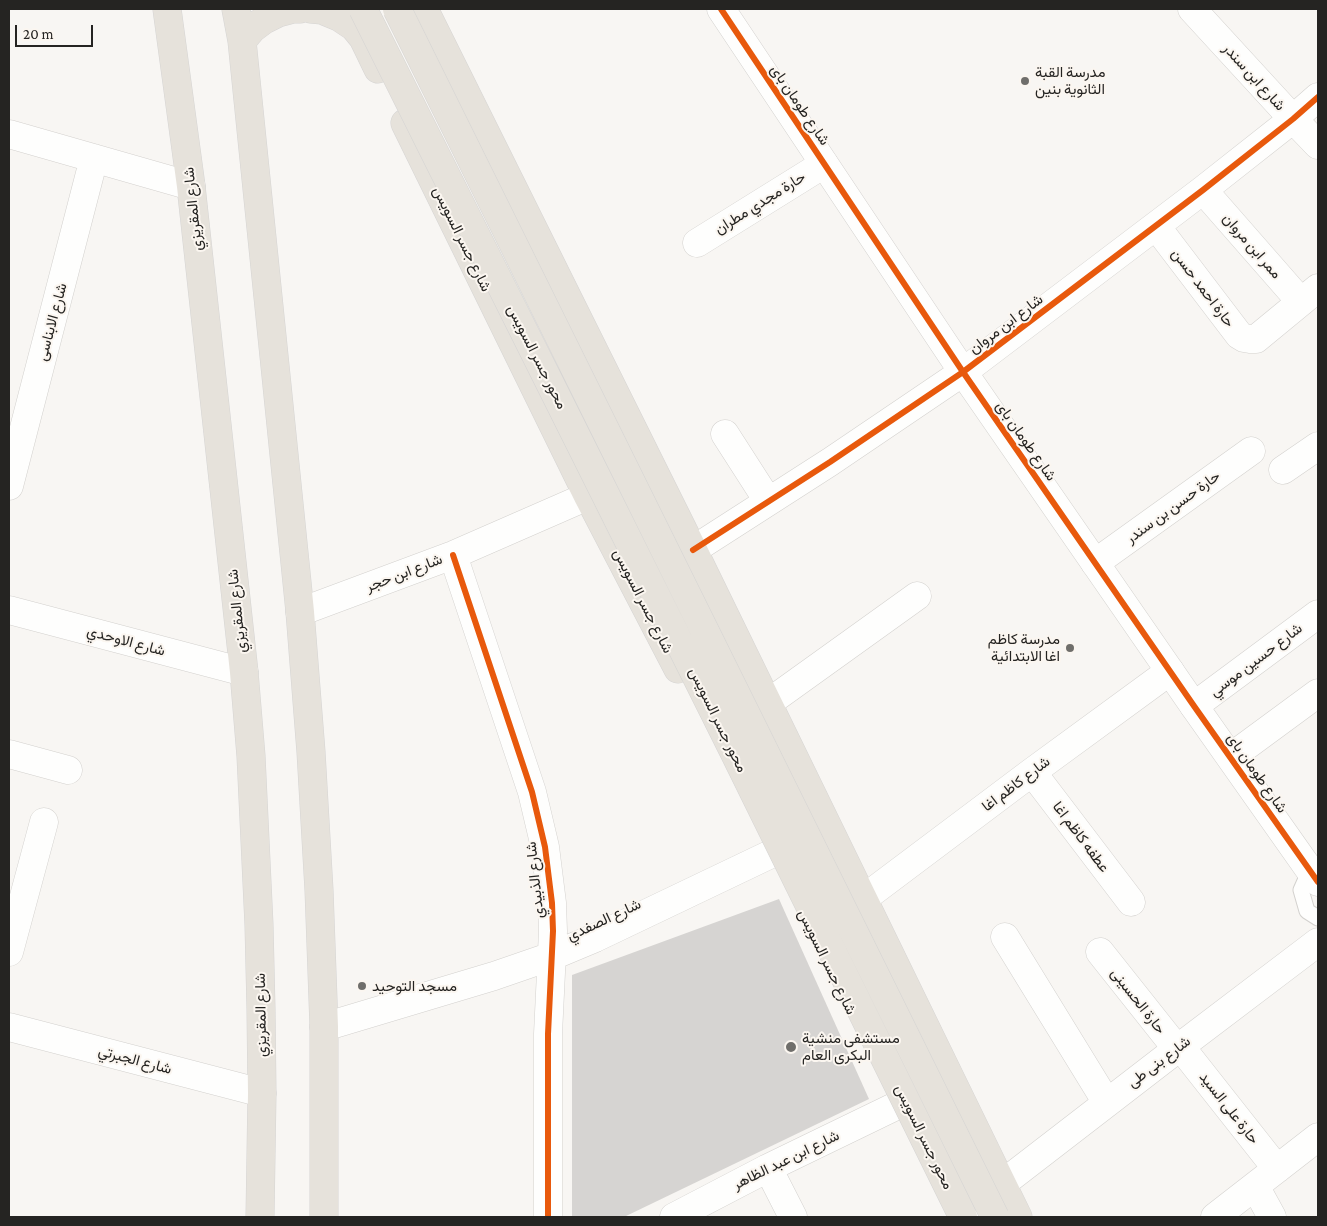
<!DOCTYPE html>
<meta charset="utf-8">
<style>
body{margin:0}
#map{position:relative;width:1327px;height:1226px;overflow:hidden;background:#f8f6f3;font-family:"Crimson Pro",serif}
canvas{display:block}
.frame{position:absolute;inset:0;border:10px solid #252422;pointer-events:none}
.scale{position:absolute;left:15px;top:25px;width:78px;height:22px;box-sizing:border-box;border:2px solid #252422;border-top:0;padding-left:6px;font-size:15px;line-height:18px;white-space:nowrap;color:#252422;-webkit-text-stroke:4px #fbf6f0;paint-order:stroke}
</style>
<div id="map">
<canvas width="1327" height="1226"></canvas>
<div class="frame"></div>
<div class="scale">20 m</div>
</div>
<script>
const g = document.querySelector('canvas').getContext('2d');
g.lineJoin = 'round';
function fill(path, color) { g.fillStyle = color; g.fill(path, 'evenodd'); }
const shape = rows => new Path2D(rows.map(r => 'M' + r).join(''));
function trace(path, color, width, dash) { g.strokeStyle = color; g.lineWidth = width; g.lineCap = dash ? 'butt' : 'round'; g.setLineDash(dash || []); g.stroke(path); }
function drawText(font, color, halo, rows, align = 'center') {
  g.font = font + ' "Crimson Pro",Vazirmatn,serif'; g.lineWidth = 4; g.setLineDash([]); g.textBaseline = 'middle'; g.strokeStyle = halo; g.fillStyle = color; for (const [text, x, y, turn = 0] of rows) {
    g.save(); g.translate(x, y); g.rotate((+turn || 0) * Math.PI / 180); g.textAlign = isNaN(turn) ? turn : align; if (halo) g.strokeText(text, 0, 0); g.fillText(text, 0, 0); g.restore();
  }
}
const building = shape([
 [779,899,869,1099,624,1217,572,1217,572,975]
]);
const service = shape([
 [1310,870,1301,890,1307,911,1318,918]
]);
const minor = shape([
 [1192,9,1293,119,1318,145],
 [9,134,191,186],
 [1203,190,1301,302],
 [1156,226,1239,335,1244,338,1250,339,1256,339,1318,288],
 [697,243,824,164],
 [725,434,768,501],
 [1283,470,1318,446],
 [9,486,94,158],
 [693,550,830,462,963,372,1203,190,1293,119,1318,97],
 [453,555,532,792,545,847,552,903,553,931,548,1034,548,1217],
 [1095,563,1251,451],
 [9,610,244,672],
 [300,612,453,555,588,496],
 [768,703,917,596],
 [1194,706,1318,614],
 [9,754,68,770],
 [1231,757,1318,693],
 [1032,772,1131,902],
 [863,899,1032,772,1170,671],
 [1005,937,1107,1103],
 [9,952,44,822],
 [1100,952,1177,1049],
 [9,1027,262,1093],
 [324,1027,494,976,552,956,595,938,773,853],
 [1180,1046,1277,1169],
 [768,1168,793,1217],
 [1002,1184,1177,1049,1318,942],
 [1255,1186,1272,1217],
 [674,1217,768,1168,898,1105],
 [1215,1217,1318,1137]
]);
const tertiary = shape([
 [721,9,963,372,1194,706,1318,882]
]);
const primary = shape([
 [167,9,191,186,244,672,251,756,259,925,261,1009,262,1093,260,1217],
 [236,9,242,41,300,612,311,752,319,890,324,1027,324,1217],
 [311,9,322,10,339,17,354,27,363,38,378,69],
 [424,9,693,550,1018,1217],
 [242,41,252,29,264,20,278,13,293,9,300,9],
 [405,123,588,496,678,669]
]);
const primaryBridge = shape([
 [363,9,733,750,963,1217],
 [397,9,995,1217]
]);
const cycleway = shape([
 [721,9,963,372,1194,706,1318,882],
 [693,550,830,462,963,372,1203,190,1293,119,1318,97],
 [453,555,532,792,545,847,552,903,553,931,548,1034,548,1217]
]);
const markers = [
 [1025,81,5,"#6f6e6b"],
 [1070,648,5,"#6f6e6b"],
 [362,986,5,"#6f6e6b"],
 [791,1047,6,"#6f6e6b"]
];
const poiNames = [
 ["مدرسة القبة",1035,72],
 ["الثانوية بنين",1035,89],
 ["مدرسة كاظم",1060,639,"right"],
 ["اغا الابتدائية",1060,656,"right"],
 ["مسجد التوحيد",372,986],
 ["مستشفى منشية",802,1038],
 ["البكرى العام",802,1055]
];
const streetNames = [
 ["شارع ابن سندر",1254,77,48],
 ["شارع طومان باى",800,105,56],
 ["حارة مجدي مطران",760,203,-32],
 ["شارع المقريزي",193,209,-96],
 ["شارع جسر السويس",462,239,64],
 ["ممر ابن مروان",1252,246,49],
 ["حارة احمد حسن",1203,288,53],
 ["شارع الابناسى",52,322,-75],
 ["شارع ابن مروان",1006,324,-37],
 ["محور جسر السويس",537,357,63],
 ["شارع طومان باى",1026,441,55],
 ["حارة حسن بن سندر",1173,507,-36],
 ["شارع ابن حجر",404,573,-21],
 ["شارع جسر السويس",643,601,63],
 ["شارع المقريزي",237,611,-96],
 ["شارع الاوحدي",126,641,15],
 ["شارع حسين موسي",1256,660,-37],
 ["محور جسر السويس",718,720,64],
 ["شارع طومان باى",1257,773,55],
 ["شارع كاظم اغا",1016,784,-37],
 ["عطفه كاظم اغا",1081,837,53],
 ["شارع الذبيدي",535,880,-96],
 ["شارع الصفدي",604,920,-25],
 ["شارع جسر السويس",827,962,64],
 ["حارة الحسينى",1138,1001,52],
 ["شارع المقريزي",261,1015,-91],
 ["شارع الجبرتي",135,1060,15],
 ["شارع بنى طى",1159,1062,-37],
 ["حارة على السيد",1229,1108,52],
 ["محور جسر السويس",924,1137,64],
 ["شارع ابن عبد الظاهر",786,1160,-26]
];
fill(building, '#d6d4d2');
trace(service, '#d3d1ce', 17);
trace(minor, '#d3d1ce', 29);
trace(tertiary, '#d3d1ce', 29);
trace(primary, '#d5d4d3', 29);
trace(service, '#fefefd', 15);
trace(minor, '#fefefd', 28);
trace(tertiary, '#fefefd', 28);
trace(primary, '#e6e2db', 28);
trace(primaryBridge, '#d5d4d3', 29, []);
trace(primaryBridge, '#e6e2db', 28);
trace(cycleway, '#e8590c', 6);
for (const [x, y, r, color] of markers) { const dot = new Path2D(); dot.arc(x, y, r, 0, 2 * Math.PI); g.fillStyle = color; g.fill(dot); trace(dot, '#fbf6f0', 2); }
drawText('15px', '#252422', '#fbf6f0', poiNames, 'left');
drawText('15px', '#252422', '#fbf6f0', streetNames);
</script>
